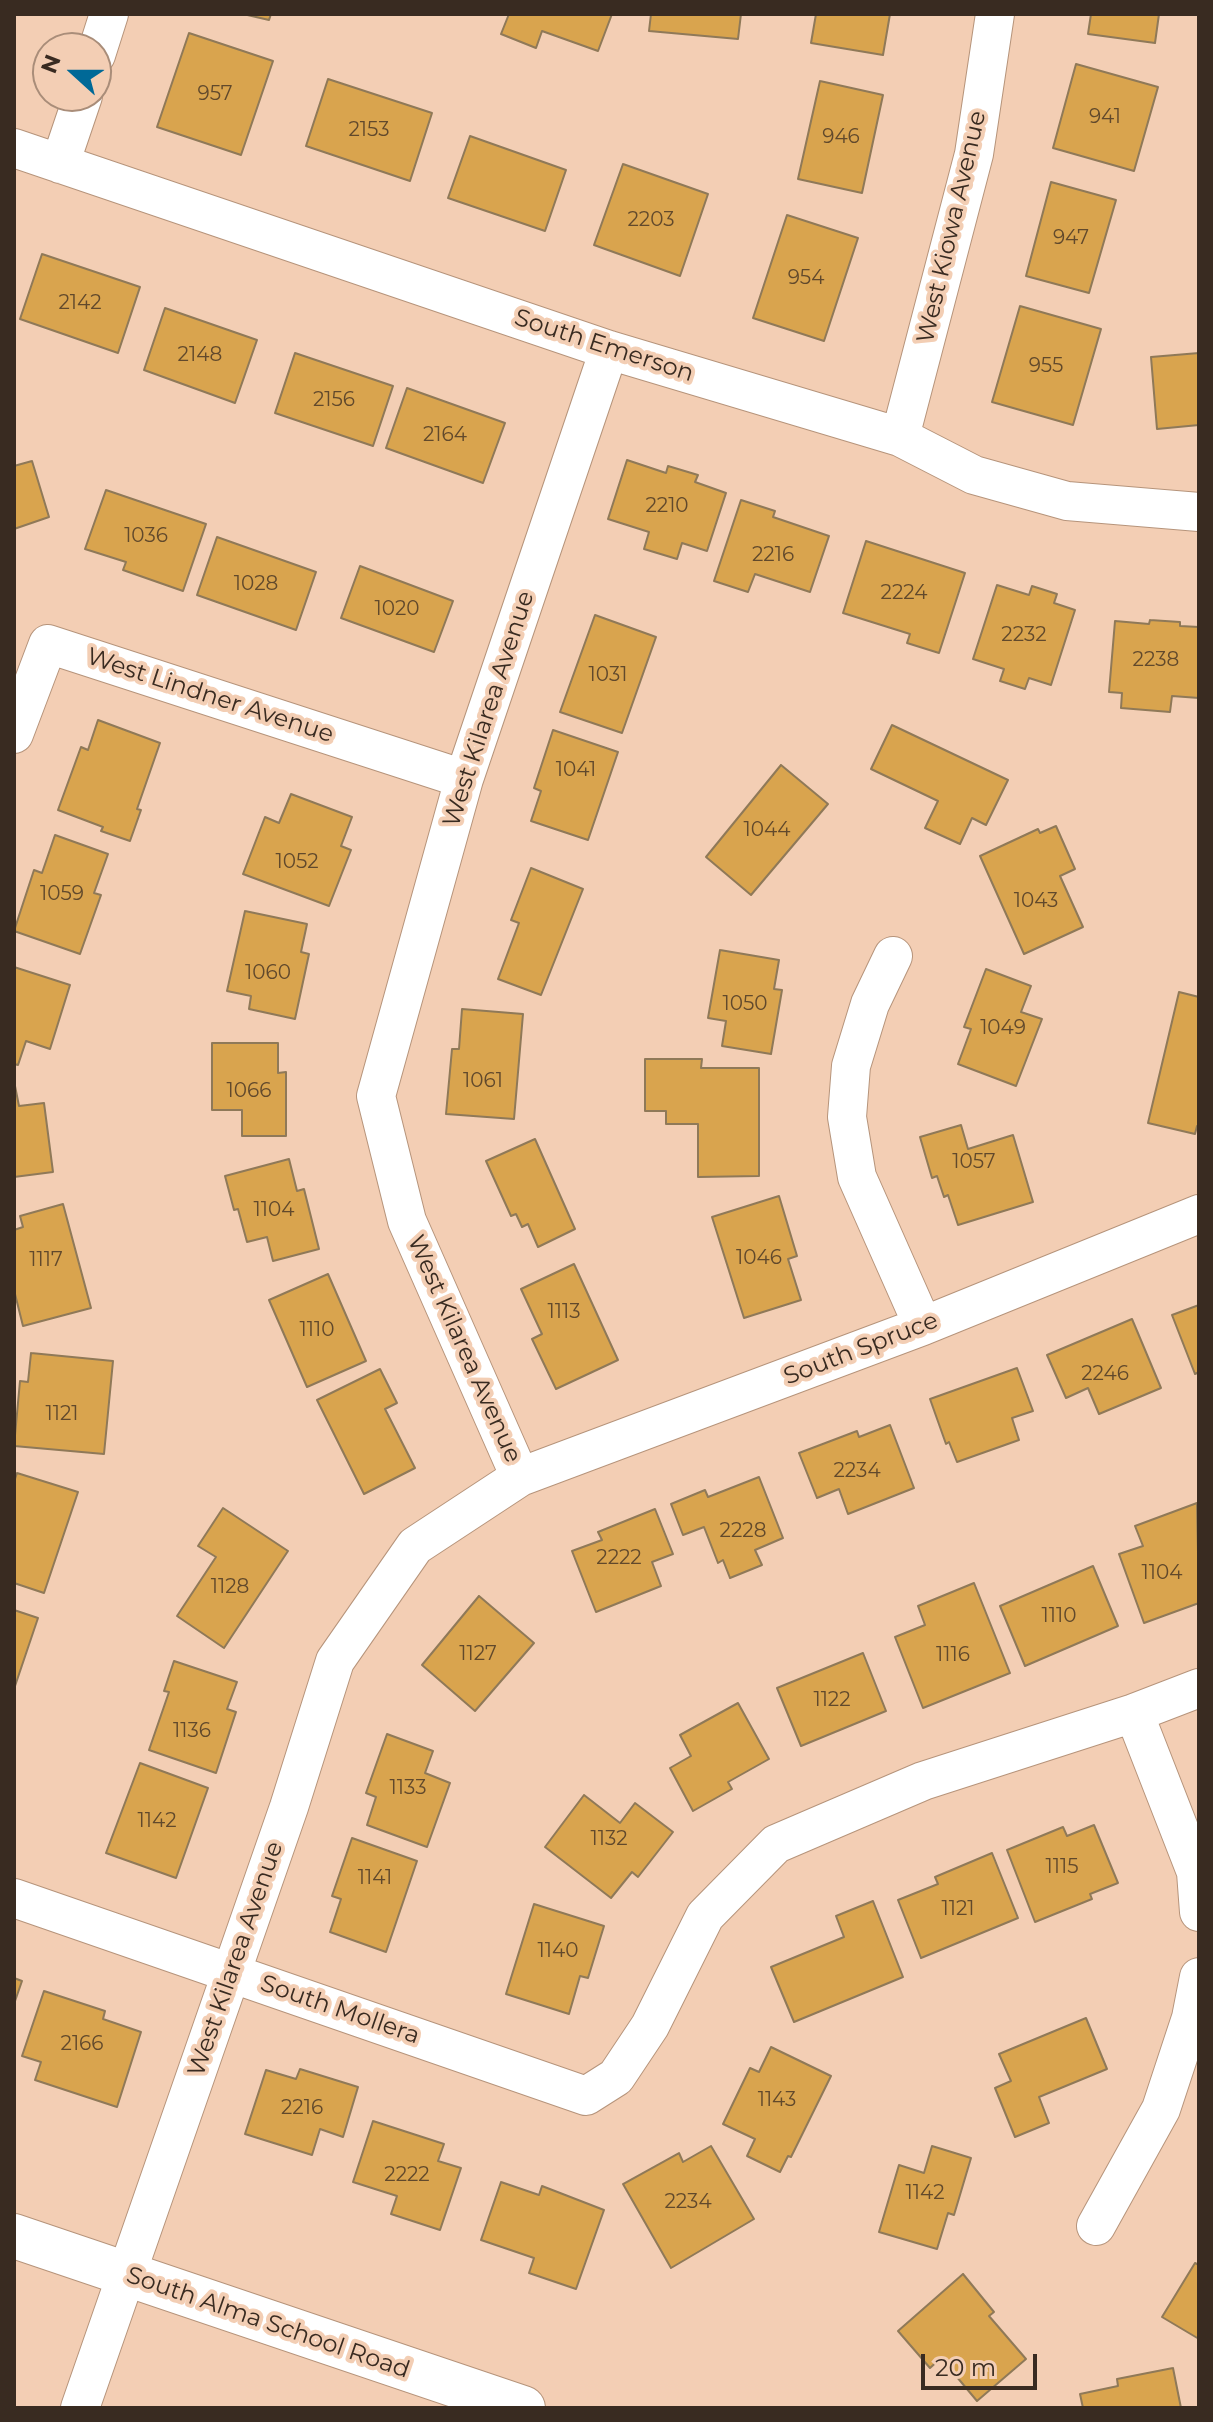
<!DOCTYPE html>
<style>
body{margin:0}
#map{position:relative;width:1213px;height:2422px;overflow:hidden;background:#f3ceb4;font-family:Montserrat,sans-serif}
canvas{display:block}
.frame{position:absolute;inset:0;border:16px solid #392b21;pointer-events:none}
.north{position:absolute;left:32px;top:32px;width:80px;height:80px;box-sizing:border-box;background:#f3ceb4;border:2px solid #a98d79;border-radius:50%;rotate:291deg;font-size:22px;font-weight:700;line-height:32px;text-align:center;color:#392b21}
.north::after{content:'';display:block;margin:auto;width:28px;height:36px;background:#006997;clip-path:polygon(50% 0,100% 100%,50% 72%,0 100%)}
.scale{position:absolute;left:921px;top:2354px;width:116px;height:36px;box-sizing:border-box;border:4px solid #392b21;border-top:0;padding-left:10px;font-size:24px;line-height:28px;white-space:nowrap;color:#392b21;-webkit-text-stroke:6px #f3ceb4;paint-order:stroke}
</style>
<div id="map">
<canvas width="1213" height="2422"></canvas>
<div class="frame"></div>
<div class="north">N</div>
<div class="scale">20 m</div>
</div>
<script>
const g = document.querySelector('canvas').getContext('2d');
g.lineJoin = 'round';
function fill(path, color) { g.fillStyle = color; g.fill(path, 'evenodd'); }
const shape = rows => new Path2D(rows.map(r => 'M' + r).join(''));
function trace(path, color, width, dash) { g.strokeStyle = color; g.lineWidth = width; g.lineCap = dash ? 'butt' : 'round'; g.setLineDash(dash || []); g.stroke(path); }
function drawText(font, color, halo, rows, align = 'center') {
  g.font = font + ' Montserrat,sans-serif'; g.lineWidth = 8; g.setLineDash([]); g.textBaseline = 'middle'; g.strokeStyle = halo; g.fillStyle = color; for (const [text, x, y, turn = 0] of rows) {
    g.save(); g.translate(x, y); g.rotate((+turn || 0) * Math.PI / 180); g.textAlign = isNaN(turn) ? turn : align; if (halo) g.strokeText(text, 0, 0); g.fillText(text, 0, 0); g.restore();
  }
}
const building = shape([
 [243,14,271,14,269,20,243,14],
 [509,14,612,14,598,51,542,31,536,48,501,34,509,14],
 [651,14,741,14,738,39,649,31,651,14],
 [816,14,890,14,883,55,811,43,816,14],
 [1091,14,1159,14,1155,43,1088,34,1091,14],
 [189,33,273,61,241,155,157,127,189,33],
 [1076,64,1158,87,1134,171,1053,148,1076,64],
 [328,79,432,113,410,181,306,146,328,79],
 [820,81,883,95,862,193,798,179,820,81],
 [470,136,566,170,545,231,448,198,470,136],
 [623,164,708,194,680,276,594,245,623,164],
 [1051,182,1116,200,1089,293,1026,276,1051,182],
 [787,215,858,238,824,341,753,318,787,215],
 [42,254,140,287,118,353,20,319,42,254],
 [1020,306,1101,329,1073,425,992,402,1020,306],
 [165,308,257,340,235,403,144,370,165,308],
 [295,353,393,386,373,446,275,413,295,353],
 [1199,353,1199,425,1157,429,1151,357,1199,353],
 [407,388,505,423,483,483,386,448,407,388],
 [627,460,666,473,668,466,698,475,695,482,726,493,707,551,682,543,677,559,644,549,649,532,608,519,627,460],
 [32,461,49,517,14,529,14,466,32,461],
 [106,490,206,524,183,591,123,570,126,562,85,549,106,490],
 [741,500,775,511,773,517,829,536,810,592,755,574,748,592,714,581,741,500],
 [217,537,316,572,296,630,197,595,217,537],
 [866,541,965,573,939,653,907,643,910,634,843,613,866,541],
 [360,566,453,601,434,652,341,618,360,566],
 [997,585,1029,595,1032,586,1057,594,1054,603,1075,610,1051,685,1029,678,1025,689,1000,681,1004,669,973,659,997,585],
 [595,615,656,637,622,733,560,712,595,615],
 [1150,620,1180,622,1180,626,1199,627,1199,698,1172,696,1170,712,1121,708,1122,693,1109,692,1115,621,1149,624,1150,620],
 [98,720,160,743,137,809,141,810,130,841,101,831,103,827,58,810,81,747,88,750,98,720],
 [892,725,1008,780,986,825,972,818,960,844,925,828,938,801,871,769,892,725],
 [553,730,618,752,588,840,531,821,541,791,534,788,553,730],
 [781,765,828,804,751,895,706,857,781,765],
 [291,794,352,817,341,846,351,850,329,906,243,874,265,817,279,823,291,794],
 [1056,826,1075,869,1060,876,1083,927,1024,954,980,856,1038,829,1040,833,1056,826],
 [55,835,108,854,94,893,101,895,80,954,14,931,34,870,42,873,55,835],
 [531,868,583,889,541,995,498,979,519,923,511,920,531,868],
 [245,911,307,924,301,952,309,954,295,1019,249,1009,251,996,227,991,245,911],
 [720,950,779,960,774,989,782,990,771,1054,722,1046,726,1021,708,1018,720,950],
 [14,967,70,985,50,1049,26,1041,18,1065,14,1064,14,967],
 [986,969,1031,986,1021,1012,1042,1019,1016,1086,958,1064,971,1029,964,1027,986,969],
 [1179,992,1199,997,1199,1127,1197,1126,1195,1134,1148,1123,1179,992],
 [462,1009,523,1014,514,1119,446,1114,452,1049,459,1049,462,1009],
 [212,1043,278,1043,278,1073,286,1072,286,1136,242,1136,242,1110,212,1110,212,1043],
 [645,1059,702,1059,701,1068,759,1068,759,1176,698,1177,698,1124,666,1124,666,1111,645,1111,645,1059],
 [14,1081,19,1106,44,1103,53,1172,14,1177,14,1081],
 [961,1125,968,1149,1013,1135,1033,1202,958,1225,948,1195,944,1197,937,1176,932,1178,920,1137,961,1125],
 [535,1139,575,1229,538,1247,528,1224,522,1227,516,1214,511,1216,486,1161,535,1139],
 [289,1159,297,1191,304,1189,319,1249,273,1261,267,1237,247,1242,238,1209,234,1210,225,1176,289,1159],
 [779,1196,797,1256,788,1259,801,1300,744,1318,712,1217,779,1196],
 [63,1204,91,1308,23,1326,14,1290,14,1230,23,1227,20,1216,63,1204],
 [574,1264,618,1360,556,1389,532,1339,542,1334,521,1289,574,1264],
 [328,1274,366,1361,307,1387,269,1300,328,1274],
 [1199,1305,1199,1372,1195,1374,1172,1315,1199,1305],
 [1132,1319,1161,1388,1099,1414,1088,1388,1066,1398,1047,1355,1132,1319],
 [31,1353,113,1361,104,1454,14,1446,20,1381,28,1382,31,1353],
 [1017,1368,1033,1411,1012,1418,1019,1440,957,1462,949,1442,946,1444,930,1399,1017,1368],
 [380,1369,397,1403,385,1409,415,1468,364,1494,317,1400,380,1369],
 [890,1425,914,1488,848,1514,839,1489,817,1498,799,1453,857,1431,859,1437,890,1425],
 [17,1473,78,1492,44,1593,14,1583,14,1482,17,1473],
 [759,1477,783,1538,755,1550,762,1565,730,1578,723,1560,718,1563,704,1527,683,1535,671,1504,705,1490,708,1497,759,1477],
 [1197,1503,1199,1603,1144,1623,1119,1554,1143,1546,1135,1526,1197,1503],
 [223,1508,288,1551,224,1648,177,1616,216,1557,198,1546,223,1508],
 [655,1509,673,1554,652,1562,661,1586,596,1612,572,1551,602,1540,598,1532,655,1509],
 [1093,1566,1118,1626,1025,1666,1000,1606,1093,1566],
 [974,1583,1010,1673,923,1708,895,1637,925,1625,918,1606,974,1583],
 [479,1596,534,1643,475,1711,422,1665,479,1596],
 [14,1610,38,1618,14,1689,14,1610],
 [863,1653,886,1711,801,1746,777,1688,863,1653],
 [174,1661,237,1682,227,1709,236,1712,216,1773,149,1750,169,1692,164,1691,174,1661],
 [738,1703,769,1759,728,1782,732,1789,693,1811,670,1768,691,1756,680,1735,738,1703],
 [387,1734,433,1751,425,1773,450,1783,427,1847,367,1825,376,1797,366,1793,387,1734],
 [140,1763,208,1788,176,1878,106,1853,140,1763],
 [584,1795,620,1823,635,1803,673,1832,638,1877,632,1872,611,1898,545,1847,584,1795],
 [1094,1825,1118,1883,1090,1894,1092,1899,1035,1922,1007,1850,1063,1827,1067,1836,1094,1825],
 [352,1838,417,1861,386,1952,330,1932,341,1899,332,1896,352,1838],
 [992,1853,1018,1918,921,1958,898,1900,938,1884,935,1877,992,1853],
 [873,1901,903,1977,794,2022,771,1967,844,1937,836,1916,873,1901],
 [534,1904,604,1926,588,1978,580,1976,569,2014,506,1994,534,1904],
 [14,1978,22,1981,14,2004,14,1978],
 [44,1991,105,2011,103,2019,141,2032,117,2107,35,2080,41,2062,22,2056,44,1991],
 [1086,2018,1107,2069,1039,2097,1049,2123,1015,2137,995,2088,1011,2081,999,2054,1086,2018],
 [771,2047,831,2076,791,2157,788,2156,780,2172,747,2156,755,2139,723,2124,750,2068,759,2072,771,2047],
 [300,2069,358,2087,343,2137,320,2129,312,2155,245,2134,266,2070,296,2079,300,2069],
 [373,2121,444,2144,438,2161,461,2168,440,2230,391,2214,397,2196,353,2182,373,2121],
 [711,2146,754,2219,671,2268,623,2184,679,2153,683,2162,711,2146],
 [932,2146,971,2158,954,2215,948,2213,937,2249,879,2232,899,2165,924,2173,932,2146],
 [501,2182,539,2195,542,2186,604,2210,576,2289,529,2273,534,2258,481,2240,501,2182],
 [1195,2263,1199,2265,1199,2339,1162,2317,1195,2263],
 [963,2274,994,2312,989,2316,1026,2359,977,2401,941,2358,930,2368,898,2331,963,2274],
 [1173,2368,1181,2408,1083,2408,1080,2394,1118,2386,1117,2379,1173,2368]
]);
const street = shape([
 [96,55,109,14],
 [14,148,609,350,900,437,974,475,1067,501,1199,512],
 [60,164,83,96],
 [900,437,974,154,995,14],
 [14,734,48,644,464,779],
 [893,956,870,1004,851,1066,847,1117,857,1177,923,1326],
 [520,1477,923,1326,1199,1214],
 [1134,1713,1196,1872,1199,1912],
 [14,1898,586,2096,616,2077,650,2026,705,1916,776,1844,923,1781,1134,1713,1199,1688],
 [1096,2226,1161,2109,1191,2018,1199,1977],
 [80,2408,289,1807,335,1661,415,1546,520,1477,407,1221,376,1096,464,779,609,350]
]);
const secondary = shape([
 [14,2236,523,2408]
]);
const numberNames = [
 ["957",215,94],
 ["941",1105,117],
 ["2153",369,130],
 ["946",841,137],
 ["2203",651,220],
 ["947",1071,238],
 ["954",806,278],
 ["2142",80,303],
 ["2148",200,355],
 ["955",1046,366],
 ["2156",334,400],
 ["2164",445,435],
 ["2210",667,506],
 ["1036",146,536],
 ["2216",773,555],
 ["1028",256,584],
 ["2224",904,593],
 ["1020",397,609],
 ["2232",1024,635],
 ["2238",1156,660],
 ["1031",608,675],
 ["1041",576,770],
 ["1044",767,830],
 ["1052",297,862],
 ["1059",62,894],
 ["1043",1036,901],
 ["1060",268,973],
 ["1050",745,1004],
 ["1049",1003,1028],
 ["1061",483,1081],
 ["1066",249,1091],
 ["1057",974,1162],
 ["1104",274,1210],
 ["1046",759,1258],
 ["1117",46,1260],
 ["1113",564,1312],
 ["1110",317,1330],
 ["2246",1105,1374],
 ["1121",62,1414],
 ["2234",857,1471],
 ["2228",743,1531],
 ["2222",619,1558],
 ["1104",1162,1573],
 ["1128",230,1587],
 ["1110",1059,1616],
 ["1127",478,1654],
 ["1116",953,1655],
 ["1122",832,1700],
 ["1136",192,1731],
 ["1133",408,1788],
 ["1142",157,1821],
 ["1132",609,1839],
 ["1115",1062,1867],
 ["1141",375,1878],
 ["1121",958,1909],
 ["1140",558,1951],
 ["2166",82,2044],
 ["1143",777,2100],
 ["2216",302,2108],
 ["2222",407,2175],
 ["1142",925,2193],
 ["2234",688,2202]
];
const streetNames = [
 ["West Kiowa Avenue",952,227,-77],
 ["South Emerson",604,346,18],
 ["West Lindner Avenue",210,696,18],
 ["West Kilarea Avenue",489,709,-72],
 ["West Kilarea Avenue",464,1349,66],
 ["South Spruce",861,1349,-21],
 ["West Kilarea Avenue",236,1959,-71],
 ["South Mollera",340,2010,19],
 ["South Alma School Road",268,2323,19]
];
fill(building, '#d9a44e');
trace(building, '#8f7958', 2);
trace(street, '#b6947b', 40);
trace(secondary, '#b6947b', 46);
trace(street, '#fff', 38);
trace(secondary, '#fff', 44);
drawText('20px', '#61492c', null, numberNames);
drawText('24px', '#392b21', '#f3ceb4', streetNames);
</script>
